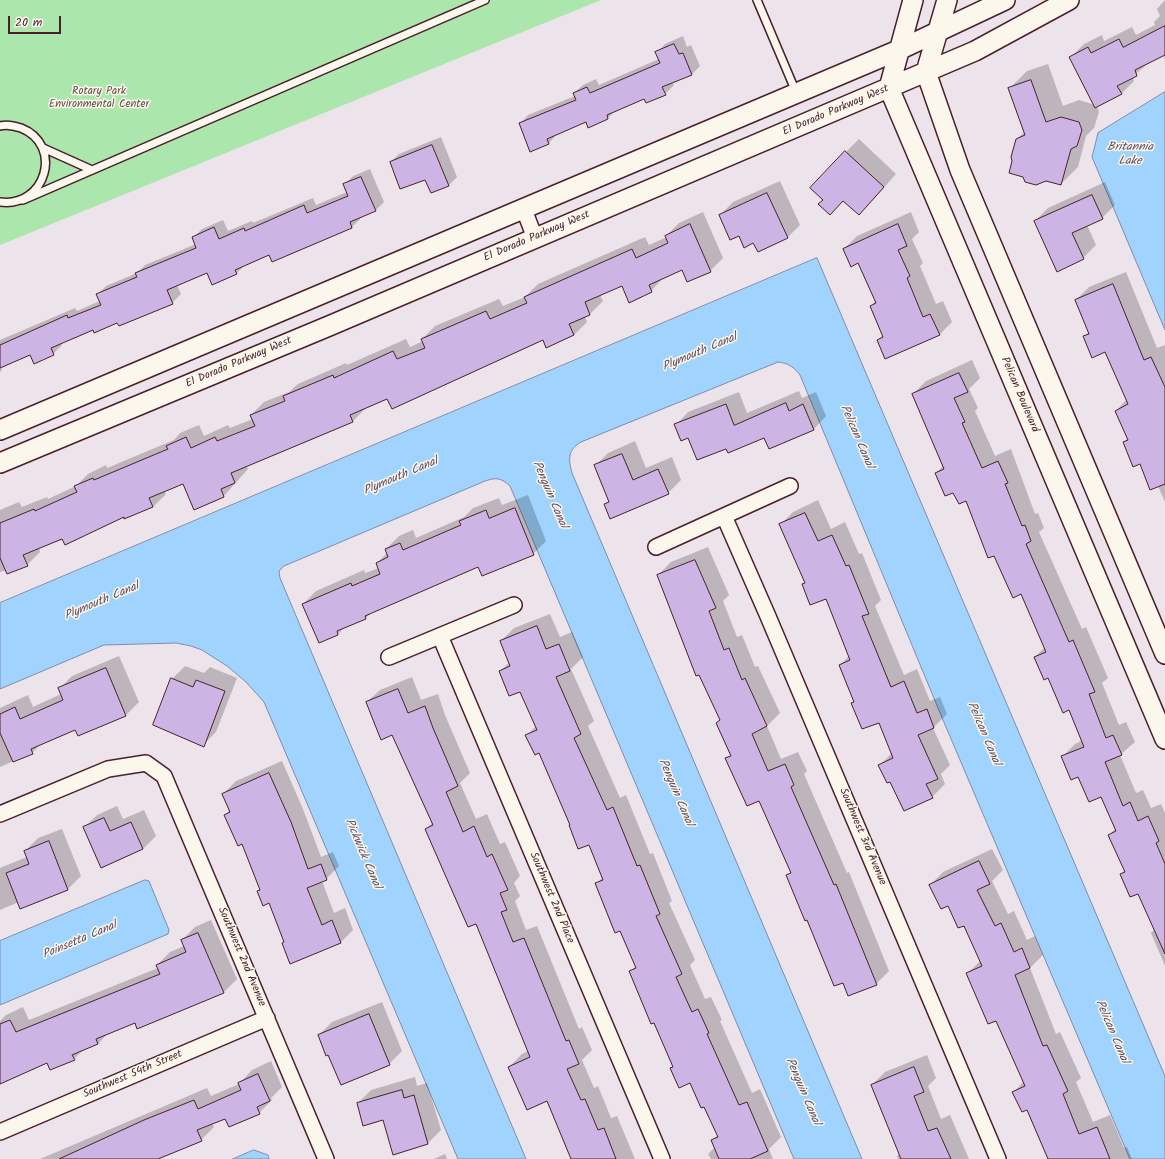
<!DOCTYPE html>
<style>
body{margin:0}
#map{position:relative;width:1165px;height:1159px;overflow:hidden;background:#ede3ea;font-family:Kalam,sans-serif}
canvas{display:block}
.scale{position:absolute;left:8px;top:16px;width:53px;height:18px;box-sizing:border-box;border:2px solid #4a1f2b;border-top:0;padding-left:5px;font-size:12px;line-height:14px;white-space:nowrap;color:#4a1f2b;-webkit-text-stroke:3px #fbf7ec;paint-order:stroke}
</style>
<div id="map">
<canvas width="1165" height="1159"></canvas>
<div class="scale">20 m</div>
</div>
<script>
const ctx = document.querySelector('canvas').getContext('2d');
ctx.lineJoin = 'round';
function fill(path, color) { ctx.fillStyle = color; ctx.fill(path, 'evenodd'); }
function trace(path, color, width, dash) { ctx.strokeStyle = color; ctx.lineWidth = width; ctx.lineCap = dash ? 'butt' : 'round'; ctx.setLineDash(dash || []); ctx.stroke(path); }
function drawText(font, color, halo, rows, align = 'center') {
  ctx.font = font + ' Kalam,sans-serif'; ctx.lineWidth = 3; ctx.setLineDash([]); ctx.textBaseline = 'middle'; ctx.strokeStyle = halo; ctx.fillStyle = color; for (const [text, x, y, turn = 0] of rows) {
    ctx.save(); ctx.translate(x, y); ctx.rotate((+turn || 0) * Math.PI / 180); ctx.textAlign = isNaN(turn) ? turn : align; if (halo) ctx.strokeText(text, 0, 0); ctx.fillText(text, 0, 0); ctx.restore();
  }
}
const green = new Path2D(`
 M0,0H601L0,245Z`);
const water = new Path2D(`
 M1165,92V330L1092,157L1098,133Z
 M817,258L1165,1076V1159H1130L943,720L800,375C794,367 788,363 778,362L581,442C568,450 568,458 572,473L862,1159H794L510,486C501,478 497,477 485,481L284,566L279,571L280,578L526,1159H458L264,702L246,682L227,666L202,650L191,646L176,643L104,645L0,689V603Z
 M145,880L149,881L169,930L168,934L0,1005V941Z
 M254,1150L268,1155L269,1159H233Z`);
const shadow = new Path2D(`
 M1165,0V59L1163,55L1150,62L1132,77L1134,81L1121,94L1097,106L1099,112L1094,128L1086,136L1078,167L1061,184L1017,139L1025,131L1009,89L1027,71L1048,64L1063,106L1079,100L1095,105L1071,57L1084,44L1102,35L1104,41L1132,27L1136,35L1155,25L1154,22L1160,16L1157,9Z
 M683,36L687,47L691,45L700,66L692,74L672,82L674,85L665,94L645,98L616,110L608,118L586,121L557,134L549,143L530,150L520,124L528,115L575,96L574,93L583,85L596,79L599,85L659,59L657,53L665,44Z
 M441,137L457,177L449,185L426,179L391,162L399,154Z
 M859,139L896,174L872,201L824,199L846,152Z
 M370,169L384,202L375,211L360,217V219L352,227L272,261L269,254L245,265L237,273L213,284L208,272L177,285L181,294L172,303L93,329L61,343L62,345L53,354H30L1,367L2,370L0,372V340L75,308L77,311L100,301L97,295L106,286L137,273L145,265L196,244L193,238L202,229L223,220L228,231L252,221L253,223L313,198L316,205L347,192L344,185L353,176Z
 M780,181L800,225L787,238L754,242L739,235L720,215L733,202Z
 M1105,182L1115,205L1102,218L1087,225L1096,245L1083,258L1035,221L1048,208Z
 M703,212L723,258L710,271L682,269L664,277L651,291L622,285L600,295L603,301L590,314L585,317L587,322L574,335L547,346L544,339L388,397L366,408L353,421L246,465L248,469L224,496L195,508L183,482L164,490L166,494L153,507L39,548L40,552L27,565L0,572V510L19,502L22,507L47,497L48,499L76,486L88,474L106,465L107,468L174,440L180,433L199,425L204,436L228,425L230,428L253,419L251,415L264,402L289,392L298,384L346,363L347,365L406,339L410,347L423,341L422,339L435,326L499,299L503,306L525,297L538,284L645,237L649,245L667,237L666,236L679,223Z
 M911,212L919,232L912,239L923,263L920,266L936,304L943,301L952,322L939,335L878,340L883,335L871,306L876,300L859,262L844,249L857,236Z
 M1126,272L1157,348L1165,345V502L1158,486L1124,442L1128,438L1116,411L1127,399L1105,351L1084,337L1089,332L1076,300L1089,287Z
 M972,360L980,378L969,389L978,408L975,411L995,456L1011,449L1035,514L1038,513L1044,528L1039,532L1082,629L1086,627L1108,678L1102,683L1119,725L1126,722L1135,742L1120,755L1136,793L1143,790L1151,808L1161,804L1165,813V966L1151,933L1155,929L1139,892L1121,874L1125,870L1109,835L1116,828L1101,796L1079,776L1062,757L1075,744L1083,740L1070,709L1035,657L1045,647L1022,593L994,555L966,500L954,491L936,473L943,466L913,394L926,381Z
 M799,391L802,398L816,392L826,416L814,429L769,448L765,437L726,447L676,425L688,412L739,392L747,413Z
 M635,441L646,468L672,457L681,480L668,493L605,505L609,501L595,466L608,453Z
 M528,495L546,541L533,554L479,565L372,612L366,618L345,627L338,634L320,642L303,604L316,591L364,570L365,573L379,568L377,563L387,553L386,549L399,536L413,530L416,538L464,517L473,508L499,498L502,505Z
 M818,500L831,529L845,522L859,554L862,553L881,600L875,606L904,675L917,669L930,701L940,697L947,714L933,728L950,765L941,774L945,784L932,797L890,780L880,765L892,753L879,721L853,703L854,701L840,665L849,656L827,598L803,584L805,582L780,525L793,512Z
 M708,547L729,595L723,601L737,637L742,635L755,667L758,666L780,713L767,726L781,759L798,752L807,771L804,774L847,873L849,872L889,971L876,984L843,981L807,919L787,876L791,872L759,800L727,759L731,754L717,723L721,719L658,575L671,562Z
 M550,614L560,637L572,632L583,657L571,669L594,721L588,726L620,798L626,795L650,854L653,853L672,901L669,903L695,960L690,965L705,999L711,997L722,1020L720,1021L752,1093L760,1089L781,1137L769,1149L773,1159H711L708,1154L715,1147L712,1140L718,1135L705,1105L690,1081L672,1068L674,1066L630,972L636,966L620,930L596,884L603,877L589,844L571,824L539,752L527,735L536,726L520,691L500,671L510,662L501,641L514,628Z
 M119,656L139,702L126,715L76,728L42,743L32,753L0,767V708L28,695L33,707L61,694L59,689L72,676Z
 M185,666L204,673L210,667L237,678L216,732L203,745L172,679Z
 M412,677L421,700L438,694L445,715L470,773L460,783L476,819L487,814L500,844L505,842L520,876L514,883L520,896L515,901L526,930L537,926L579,1029L582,1027L592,1050L582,1060L594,1088L598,1086L611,1118L617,1116L635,1159H583L548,1100L509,1067L522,1054L528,1051L476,922L426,829L432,823L393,734L367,702L380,690Z
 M282,761L303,809L321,857L333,852L339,866L326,879L322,881L334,913L345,908L353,930L341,942L285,941L269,902L258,891L261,889L243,843L225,815L230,810L223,794L236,781Z
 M117,806L123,819L144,810L156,836L143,849L84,828L97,815Z
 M62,829L81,876L68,889L21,908L19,902L0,910V868L27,857L25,851L38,838Z
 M992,849L1003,870L992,881L1008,914L1014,911L1027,940L1035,936L1043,955L1030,968L1056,1034L1060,1032L1081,1078L1076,1082L1093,1122L1110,1115L1124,1148L1127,1147L1132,1159H1049L1028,1108L1014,1092L1024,1081L997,1020L968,973L980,961L964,924L930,885L943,872Z
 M211,920L237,979L224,992L138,1028L135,1022L108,1033L98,1044L84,1049L74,1059L48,1062L0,1083V1021L6,1015L23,1007L29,1020L158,968L157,965L170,952L184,946L182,940L195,927Z
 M382,1002L402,1051L389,1064L329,1053L319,1035L332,1022Z
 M927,1055L936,1078L928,1086L941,1119L950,1115L969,1159H898L897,1156L900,1153L872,1085L885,1072Z
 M271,1061L282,1087L271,1098L272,1100L259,1113L226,1118L212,1123L214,1127L201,1140L156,1159H40L207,1088L211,1096L239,1084L252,1070Z
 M415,1077L417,1086L427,1083L441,1130L428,1143L358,1103L371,1090Z
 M445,1154L447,1159H434Z`);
const building = new Path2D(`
 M1165,26V55L1135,70L1137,76L1117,86L1122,94L1095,108L1069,57L1088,47L1091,53L1119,39L1123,47Z
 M674,44L679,54L683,53L692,75L662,87L666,95L646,103L644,99L607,115L608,119L588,128L586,122L547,139L549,144L530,152L519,123L576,100L573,93L587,87L590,93L660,63L655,52Z
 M1031,80L1046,122L1061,117L1079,122L1082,130L1077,146L1071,149L1061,185L1046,181L1036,185L1025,182L1023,177L1009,173L1012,161L1011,157L1016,139L1025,135L1008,88Z
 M432,145L449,186L431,193L425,180L400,189L390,162Z
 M845,151L884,187L859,215L843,201L830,215L818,204L823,200L810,188Z
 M361,177L376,211L350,222L352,228L272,262L269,255L235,270L237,274L212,285L207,273L167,290L173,304L119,326L117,323L94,333L93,330L51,348L54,355L34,364L30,355L0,368V345L67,315L68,318L101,305L96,294L137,277L135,273L196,248L192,237L214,227L219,239L244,228L245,231L304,205L307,213L348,196L343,184Z
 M767,193L788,238L758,252L753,243L744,248L739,236L730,240L719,215Z
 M1092,195L1103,219L1072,233L1084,259L1057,272L1034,221Z
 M690,224L711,272L687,282L682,270L649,285L652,292L629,303L622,286L585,302L590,315L569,324L574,335L546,348L543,340L392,409L387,399L350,415L353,422L231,473L235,483L221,489L224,497L194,510L183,484L149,498L153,507L124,519V517L65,545L62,539L23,555L28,566L7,574L0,558V523L34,509L35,511L77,492L74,486L93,478L94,480L168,449L166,446L186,437L191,448L215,437L217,441L255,426L250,415L285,401L283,396L333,375L334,378L393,351L397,359L425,348L421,339L486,311L490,319L527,303L524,297L632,249L636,258L668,243L665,236Z
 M898,224L907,246L898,250L910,276L907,278L923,317L930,314L940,335L885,359L877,340L883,337L870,306L876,303L858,263L851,267L843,249Z
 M1113,284L1144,360L1151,357L1165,387V484L1150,490L1140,464L1133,467L1123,442L1128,440L1115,411L1128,404L1105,352L1092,358L1083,336L1089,334L1075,300Z
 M959,373L968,392L954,398L965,422L962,423L982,468L998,461L1008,483L1005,484L1022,526L1025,525L1031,541L1026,544L1069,642L1073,640L1095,692L1089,694L1106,738L1113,735L1122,755L1105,762L1123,806L1130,802L1138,821L1148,816L1159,841L1156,843L1165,864V954L1138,894L1130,897L1120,874L1125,872L1108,835L1116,831L1101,797L1089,802L1078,777L1071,780L1061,756L1084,747L1069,710L1063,713L1048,678L1044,680L1034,657L1046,652L1021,594L1013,598L994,556L988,558L966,501L959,504L953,493L945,496L935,473L944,469L912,394Z
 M786,403L789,411L803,404L814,430L769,449L764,438L728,453L726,449L697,460L688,438L681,441L674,424L726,404L734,425Z
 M622,454L633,480L658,469L669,494L610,519L604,504L609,502L594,465Z
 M515,508L534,555L482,576L478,567L365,616L366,619L337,631L338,635L319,643L302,604L351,583L352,586L380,574L376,563L388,557L385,549L400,543L403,550L461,525L459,521L486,510L489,518Z
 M805,513L818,541L832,535L846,566L849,565L869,614L862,616L891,687L904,681L917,713L927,709L934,728L918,735L938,779L926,784L933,798L904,811L890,782L887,783L878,765L893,758L879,723L862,729L851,703L854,702L839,665L850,660L826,599L810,605L802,584L805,583L779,524Z
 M695,560L716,608L709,611L724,650L729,648L742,680L745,678L767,726L752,734L768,771L785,764L794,785L791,787L834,885L836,884L877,985L848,996L843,983L834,986L807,920L805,921L786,875L791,873L759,801L747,806L725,758L731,756L716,723L720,720L699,675L696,676L657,575Z
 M537,626L546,649L559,644L570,671L556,677L581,734L574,738L607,810L613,807L637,866L640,865L660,914L656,916L682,974L676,977L692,1012L698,1009L709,1033L707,1034L739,1105L747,1102L768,1151L750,1159H719L711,1140L718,1137L704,1107L701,1108L690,1083L679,1088L670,1068L673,1067L654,1023L651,1024L629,971L636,968L620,931L615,933L595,883L603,880L589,845L578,849L569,825H570L539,753L535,755L525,735L537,730L520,692L509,696L499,671L510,666L500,641Z
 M106,668L126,716L78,736L75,730L31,749L33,754L13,762L0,733V714L15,707L20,719L63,700L58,688Z
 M171,678L193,687L196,680L225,691L204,747L153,725Z
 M398,689L408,713L425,706L433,728L458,786L446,792L463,832L474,826L487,857L492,854L508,890L500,893L507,910L501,912L513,942L524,938L566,1041L569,1040L579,1064L567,1069L581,1100L585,1099L598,1130L604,1128L616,1159H571L547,1101L527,1110L508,1067L530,1057L476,924L468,927L425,829L433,825L392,735L381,740L366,702Z
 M269,773L291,822L308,869L321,864L327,880L307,888L322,925L332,920L341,943L290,964L282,943L284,942L269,903L263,906L257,891L260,890L242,844L238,846L224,815L230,812L222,794Z
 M104,818L110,831L131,822L143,849L101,868L83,827Z
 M49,841L68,890L20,909L6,873L29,864L24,851Z
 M979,861L990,884L977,890L995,926L1001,923L1014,952L1022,948L1030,968L1015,975L1043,1046L1047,1045L1068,1091L1063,1094L1079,1134L1097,1127L1110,1159H1048L1027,1110L1022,1112L1012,1092L1025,1086L996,1021L988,1024L966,973L982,966L964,926L958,928L948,906L941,909L929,885Z
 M198,933L224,993L137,1029L135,1023L96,1039L98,1044L72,1055L75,1060L50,1070L47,1063L0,1084V1024L10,1020L16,1032L160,974L156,965L186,952L181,940Z
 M369,1014L390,1065L341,1085L328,1055L326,1056L318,1035Z
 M914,1067L924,1092L914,1096L928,1131L937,1128L951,1159H901L871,1085Z
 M258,1074L270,1101L257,1107L260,1114L229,1127L225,1119L197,1130L202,1141L158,1159H59L144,1120L194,1100L198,1109L241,1090L238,1083Z
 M402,1090L404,1098L414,1095L428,1144L393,1155L383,1120L363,1126L357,1103Z`);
const service = new Path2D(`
 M757,0L796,92
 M0,126C7,124 15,126 21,128C64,145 46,208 0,202
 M43,148L92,170
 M23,200L485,0`);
const minor = new Path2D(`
 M523,207L535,238
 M724,516L767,614L998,1159
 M656,547L790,486
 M440,636L662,1159
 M389,657L514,605
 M0,814L108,769L146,763L164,776L326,1159
 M0,1132L267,1018`);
const tertiary = new Path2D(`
 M913,0L889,88L1165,739
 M947,0L926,72L960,170L1165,654
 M0,430L901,49L1005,0
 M0,463L329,326L975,51L1069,0`);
const parkNames = [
 ["Rotary Park",99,92],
 ["Environmental Center",99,105]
];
const streetNames = [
 ["El Dorado Parkway West",836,111,-23],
 ["El Dorado Parkway West",537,237,-23],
 ["El Dorado Parkway West",239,363,-23],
 ["Pelican Boulevard",1019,395,67],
 ["Southwest 3rd Avenue",862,837,67],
 ["Southwest 2nd Place",551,898,67],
 ["Southwest 2nd Avenue",241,957,67],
 ["Southwest 54th Street",133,1075,-23]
];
const waterNames = [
 ["Britannia",1130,148],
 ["Lake",1130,162],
 ["Plymouth Canal",700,353,-23],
 ["Pelican Canal",856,437,67],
 ["Plymouth Canal",401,477,-23],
 ["Penguin Canal",549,495,67],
 ["Plymouth Canal",102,602,-23],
 ["Pelican Canal",983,734,67],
 ["Penguin Canal",675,793,67],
 ["Pickwick Canal",362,854,67],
 ["Poinsetta Canal",80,941,-23],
 ["Pelican Canal",1111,1032,67],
 ["Penguin Canal",802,1092,67]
];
fill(green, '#abe6ac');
fill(water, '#a0d4fe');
trace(water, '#7e8caa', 1);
fill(shadow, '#0003');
fill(building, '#ccb5e4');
trace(building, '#4a1f2b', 1);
trace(service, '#4a1f2b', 10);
trace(minor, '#4a1f2b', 18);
trace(tertiary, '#4a1f2b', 22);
trace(service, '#fbf7ec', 7);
trace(minor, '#fbf7ec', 15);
trace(tertiary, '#fbf7ec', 19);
drawText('11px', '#62514b', '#fbf7ec', parkNames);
drawText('11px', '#4a1f2b', '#fbf7ec', streetNames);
drawText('italic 12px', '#604c60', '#fbf7ec', waterNames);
</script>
